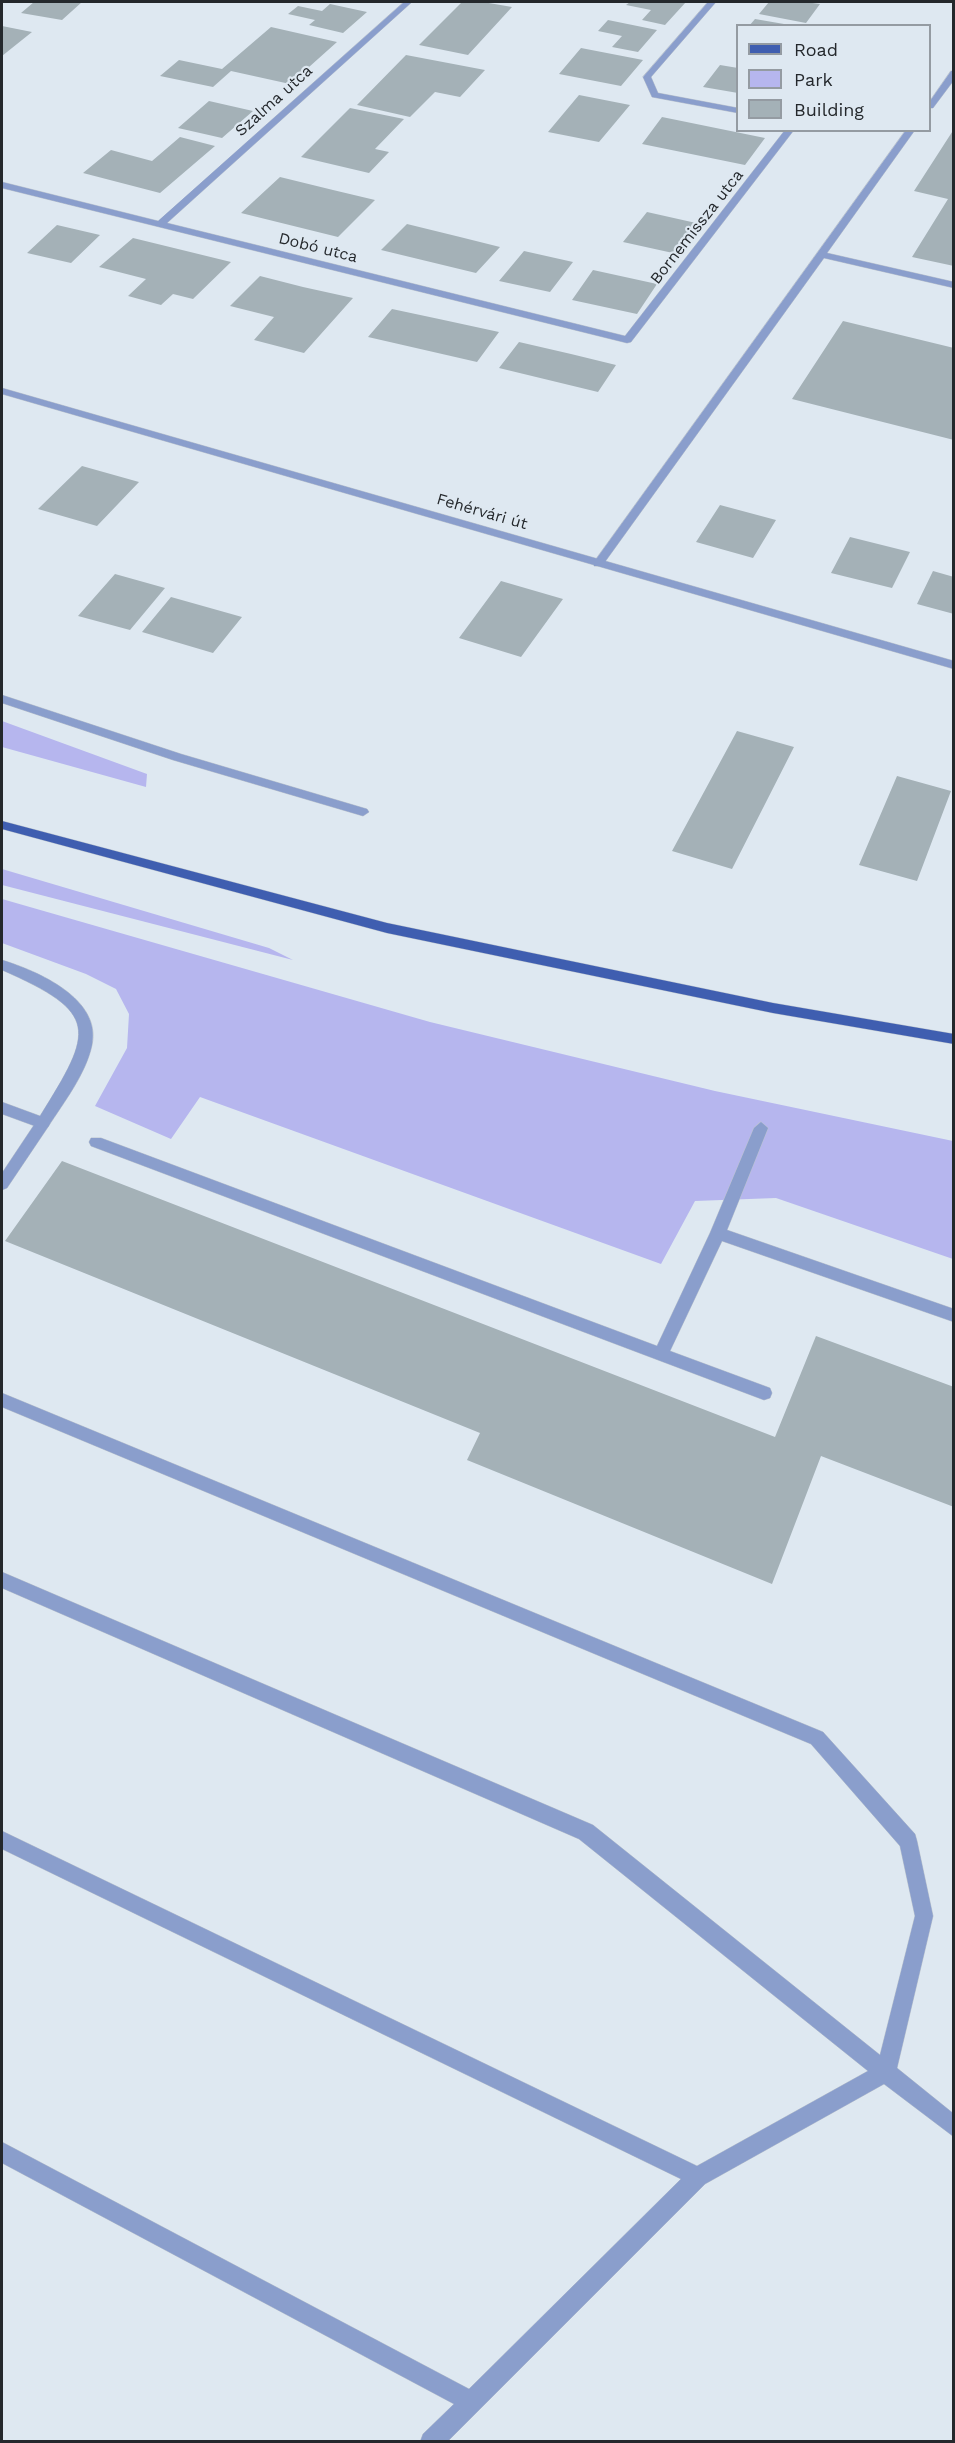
<!DOCTYPE html>
<meta charset="utf-8">
<style>
body{margin:0}
#map{position:relative;width:955px;height:2443px;overflow:hidden;background:#dee8f1;font-family:"Work Sans",sans-serif}
canvas{display:block}
.frame{position:absolute;inset:0;border:3px solid #24282c;pointer-events:none}
.legend{position:absolute;left:736px;top:24px;width:195px;height:108px;box-sizing:border-box;background:#dee8f1;border:2px solid #949ba2;margin:0;padding:8px 10px;list-style:none;font-size:18px;color:#24282c}
.legend li{display:flex;align-items:center;gap:12px;height:30px}
.legend b{width:30px;border:2px solid #949ba2}
</style>
<div id="map">
<canvas width="955" height="2443"></canvas>
<div class="frame"></div>
<ul class="legend">
<li><b style="height:8px;background:#3f5eb0"></b>Road</li>
<li><b style="height:16px;background:#b6b6ee"></b>Park</li>
<li><b style="height:16px;background:#a4b1b7"></b>Building</li>
</ul>
</div>
<script>
const ctx = document.querySelector('canvas').getContext('2d');
ctx.lineJoin = 'round';
function fill(path, color) { ctx.fillStyle = color; ctx.fill(path, 'evenodd'); }
function trace(path, color, width, dash) { ctx.strokeStyle = color; ctx.lineWidth = width; ctx.lineCap = dash ? 'butt' : 'round'; ctx.setLineDash(dash || []); ctx.stroke(path); }
function drawText(font, color, halo, rows, align = 'center') {
  ctx.font = font + ' "Work Sans",sans-serif'; ctx.lineWidth = 4.5; ctx.setLineDash([]); ctx.textBaseline = 'middle'; ctx.strokeStyle = halo; ctx.fillStyle = color; for (const [text, x, y, turn = 0] of rows) {
    ctx.save(); ctx.translate(x, y); ctx.rotate((+turn || 0) * Math.PI / 180); ctx.textAlign = isNaN(turn) ? turn : align; if (halo) ctx.strokeText(text, 0, 0); ctx.fillText(text, 0, 0); ctx.restore();
  }
}
const green = new Path2D(`
 M2,721L147,774L146,787L2,747Z
 M2,869L269,948L293,960L2,885Z
 M2,899L430,1022L715,1091L953,1141V1259L776,1198L695,1201L661,1264L200,1097L171,1139L95,1106L127,1048L129,1014L116,989L86,974L2,943Z`);
const building = new Path2D(`
 M34,2H82L62,20L21,13Z
 M462,2H483L512,7L468,55L419,45Z
 M630,2H686L665,25L642,20L651,10L626,5Z
 M769,2H805L820,4L806,23L759,14Z
 M330,4L367,12L343,33L309,25L315,20L288,14L298,6L322,11Z
 M755,19L784,24L783,26H749Z
 M608,20L657,30L638,52L612,47L622,36L598,31Z
 M2,26L32,32L2,56Z
 M271,27L337,42L290,84L231,71L213,87L160,76L179,60L222,69Z
 M581,48L643,60L621,86L559,74Z
 M406,55L485,70L460,97L435,92L410,117L357,105Z
 M720,65L738,68V93L703,87Z
 M579,95L630,105L599,142L548,132Z
 M209,101L253,111L222,138L178,128Z
 M350,108L404,119L375,149L389,152L369,173L301,157Z
 M662,117L711,127L765,138L745,165L642,144Z
 M954,129V266L912,257L948,199L914,191Z
 M180,137L215,146L160,193L83,173L111,150L152,161Z
 M280,177L333,190L375,200L338,237L241,213Z
 M647,212L705,225L682,255L623,242Z
 M407,224L460,237L500,247L476,273L381,250Z
 M57,225L100,235L71,263L27,253Z
 M133,238L178,249L231,262L193,299L173,294L161,305L128,296L146,279L99,267Z
 M524,251L573,262L550,292L499,281Z
 M593,270L657,284L637,314L572,300Z
 M260,276L303,287L353,298L304,353L254,340L274,317L230,306Z
 M392,309L439,319L499,332L477,362L368,337Z
 M843,321L954,348V440L792,399Z
 M519,342L571,354L616,365L598,392L499,368Z
 M82,466L139,482L97,526L38,509Z
 M720,505L776,520L753,558L696,542Z
 M850,537L910,552L892,588L831,573Z
 M933,571L954,577V614L917,604Z
 M115,574L165,588L130,630L78,616Z
 M501,581L563,599L521,657L459,638Z
 M171,597L242,617L213,653L142,632Z
 M737,731L794,747L732,869L672,851Z
 M897,776L951,791L917,881L859,865Z
 M62,1161L775,1437L816,1336L954,1387V1507L821,1456L772,1584L467,1460L480,1433L5,1241Z`);
const service = new Path2D(`
 M951,71H954V80L933,108H930V101Z
 M906,130H915L827,253L954,282V288L824,258L602,566H594V562Z
 M43,1117L50,1123L48,1127L7,1188L2,1190V1173L38,1119Z
 M761,1122L768,1128L727,1230L954,1309V1322L722,1241L670,1351L770,1388L772,1393L770,1398L764,1400L91,1146L89,1142L91,1138H101L657,1346L710,1233L754,1128Z
 M2,1393L823,1732L915,1834L917,1841L933,1916L897,2068L954,2114V2137L884,2084L705,2184L447,2442H420L423,2434L454,2404L2,2163V2142L469,2389L681,2179L2,1849V1831L697,2166L868,2071L579,1839L2,1588V1572L593,1825L880,2055L915,1916L900,1846L811,1744L2,1407Z`);
const minor = new Path2D(`
 M404,2H412L167,223L625,336L785,130H794L631,342L627,343L2,188V182L158,221Z
 M708,2H716L651,77L658,93L738,108V113L652,97L643,77Z
 M2,388L954,661V669L2,394Z
 M2,695L181,754L367,809L369,812L363,816L173,760L2,703Z
 M2,960C38,971 102,999 92,1045C86,1074 64,1102 48,1127L43,1129L2,1114V1102L40,1116C94,1030 100,1013 2,970Z`);
const primary = new Path2D(`
 M2,821L387,923L773,1003L954,1034V1044L773,1013L387,933L2,829Z`);
const farStreetnames = [
 ["Szalma utca",274,101,-42],
 ["Bornemissza utca",697,227,-52],
 ["Dobó utca",318,248,14],
 ["Fehérvári út",482,512,16]
];
fill(green, '#b6b6ee');
fill(building, '#a4b1b7');
trace(service, '#bdc5ce', 1);
trace(minor, '#bdc5ce', 1);
trace(primary, '#bdc5ce', 1);
fill(service, '#8a9ecc');
fill(minor, '#8a9ecc');
fill(primary, '#3f5eb0');
drawText('16px', '#24282c', '#dee8f1', farStreetnames);
</script>
